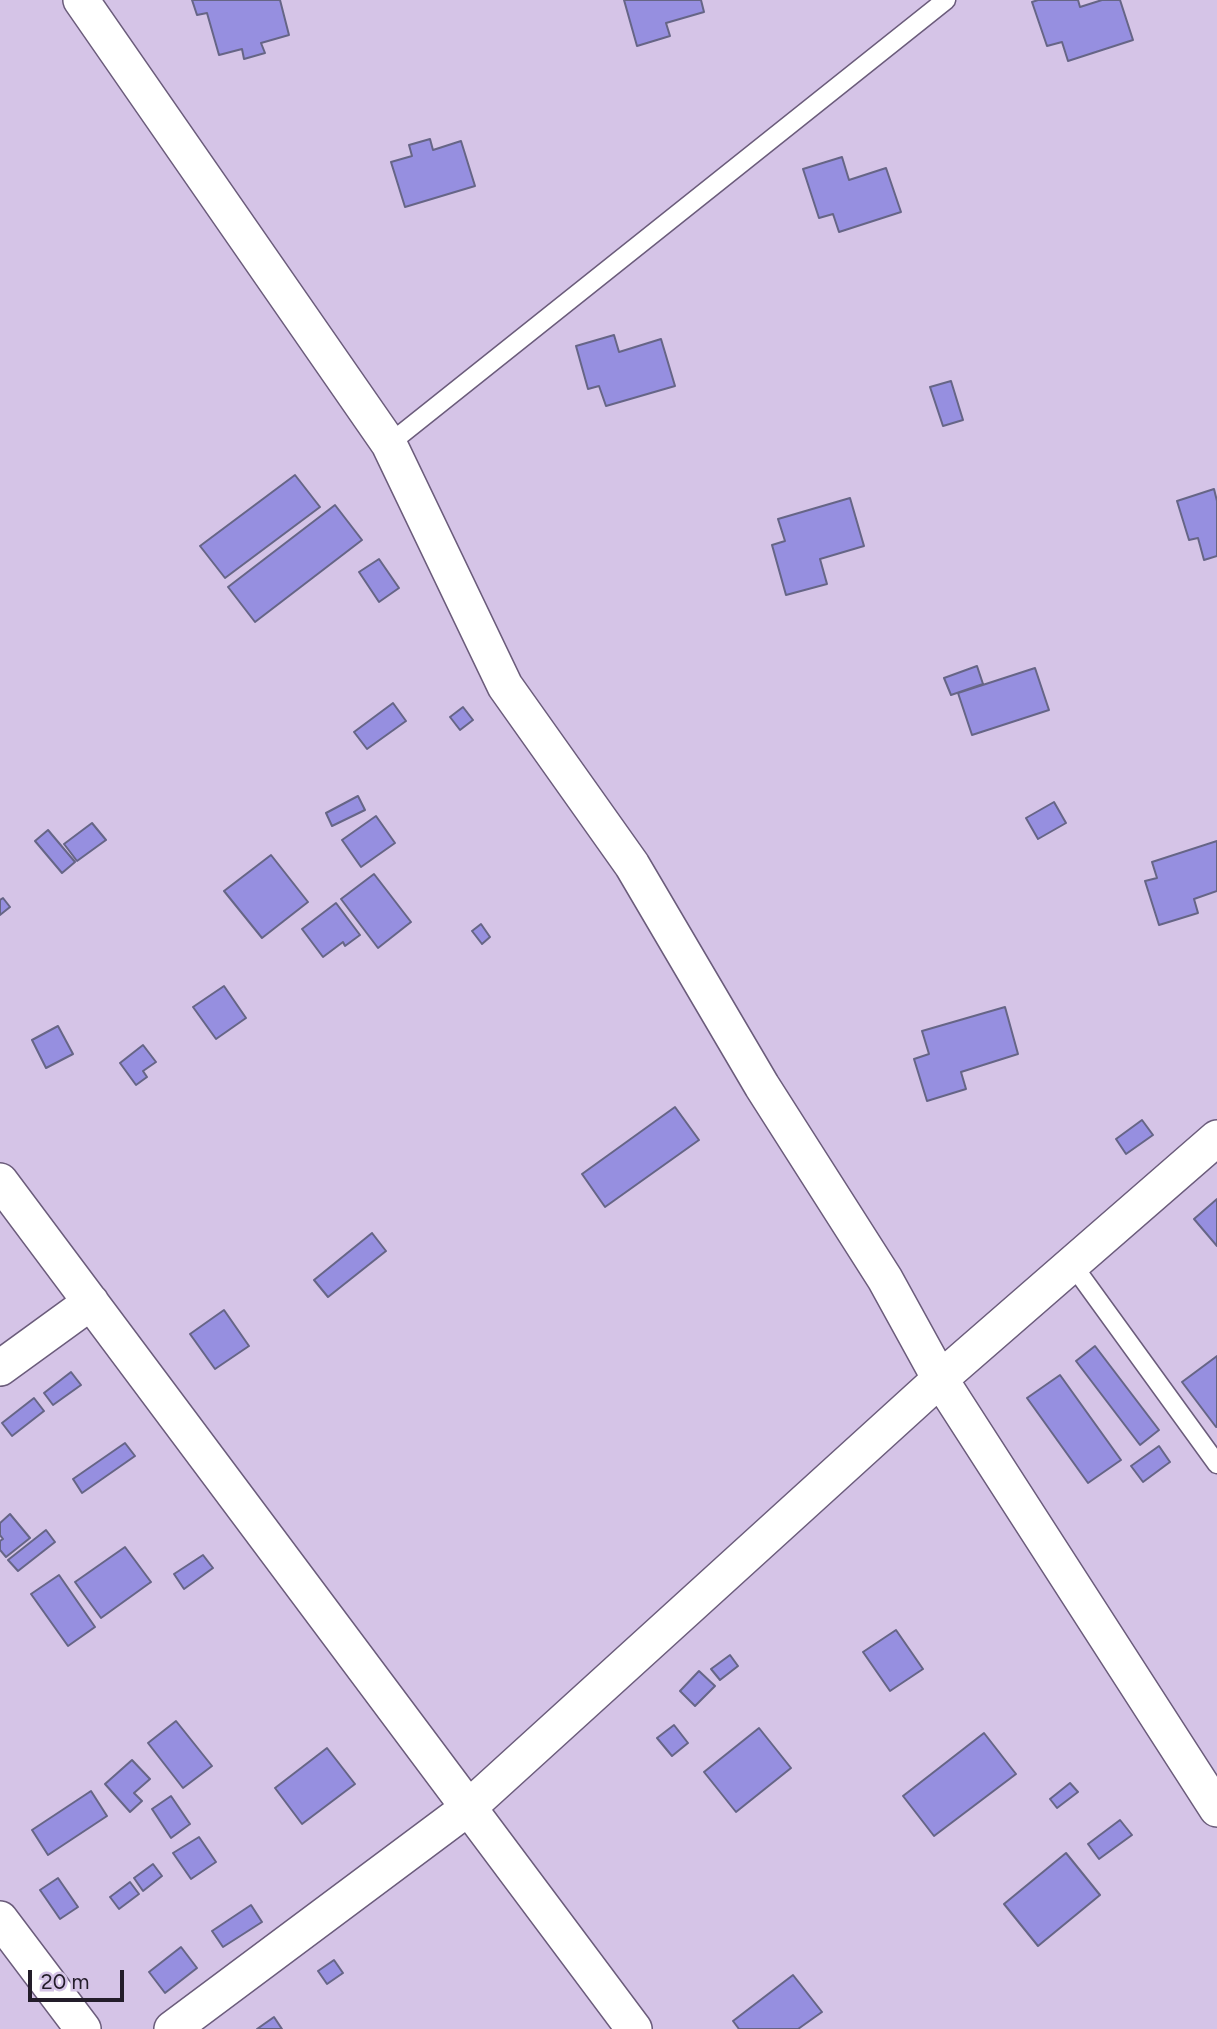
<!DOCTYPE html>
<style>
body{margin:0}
#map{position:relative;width:1217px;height:2029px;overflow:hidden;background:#d5c4e7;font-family:Figtree,sans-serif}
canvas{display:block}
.scale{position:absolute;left:28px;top:1970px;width:96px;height:32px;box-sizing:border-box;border:4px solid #231d2a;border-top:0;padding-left:9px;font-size:21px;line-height:24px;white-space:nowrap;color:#231d2a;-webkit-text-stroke:5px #d5c4e7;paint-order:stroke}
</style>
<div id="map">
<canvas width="1217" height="2029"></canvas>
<div class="scale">20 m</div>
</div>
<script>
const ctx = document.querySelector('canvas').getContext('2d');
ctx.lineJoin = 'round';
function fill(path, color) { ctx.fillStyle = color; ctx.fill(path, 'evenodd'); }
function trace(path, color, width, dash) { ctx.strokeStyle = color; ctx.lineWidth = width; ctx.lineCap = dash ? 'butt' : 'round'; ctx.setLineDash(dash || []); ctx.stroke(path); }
const building = new Path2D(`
 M192,0H280L289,35L261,43L265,53L244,59L242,49L219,55L207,13L197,15Z
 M624,0H701L704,12L666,23L670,36L637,46Z
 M1038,0H1078L1080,7L1102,0H1120L1133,40L1068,61L1062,42L1047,46L1032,2Z
 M430,139L433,150L461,141L475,186L405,207L391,162L412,156L409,145Z
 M842,157L849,180L886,168L901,212L839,232L833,214L819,218L803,169Z
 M614,335L619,352L661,339L675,386L606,406L599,386L588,389L576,346Z
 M951,381L963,420L943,426L930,387Z
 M295,475L320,507L225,578L200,546Z
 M1214,489L1217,501V556L1204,560L1198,538L1189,540L1177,501Z
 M850,498L864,546L820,559L827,584L786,595L772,545L785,541L778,519Z
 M335,505L362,540L255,622L228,587Z
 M379,559L399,588L379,602L359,572Z
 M977,666L983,684L951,695L944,678Z
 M1035,668L1049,710L972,735L958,693Z
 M393,703L406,721L367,749L354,732Z
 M463,707L473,720L460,730L450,717Z
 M358,796L365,810L332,826L326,813Z
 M1054,802L1066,823L1038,839L1026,818Z
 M376,816L395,843L361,867L342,840Z
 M92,823L106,840L77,861L64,844Z
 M48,830L75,862L62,873L35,841Z
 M1217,841V891L1194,899L1198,913L1159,925L1145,881L1157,878L1152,862Z
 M271,855L308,902L262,938L224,891Z
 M374,874L411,922L378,948L341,899Z
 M3,898L10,907L0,915V900Z
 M336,903L360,935L345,946L343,942L323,957L302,929Z
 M481,924L490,937L482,944L472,931Z
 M224,986L246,1018L216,1039L193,1007Z
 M1005,1007L1018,1054L961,1072L966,1089L927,1101L914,1059L929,1054L922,1031Z
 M58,1026L73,1054L46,1068L32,1040Z
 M143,1045L156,1062L143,1071L147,1077L136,1085L120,1063Z
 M675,1107L699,1140L605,1207L582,1174Z
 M1142,1120L1153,1135L1126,1154L1116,1139Z
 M1217,1199V1246L1194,1219Z
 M372,1233L386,1251L328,1297L314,1280Z
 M224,1310L249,1346L215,1369L190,1334Z
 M1095,1346L1159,1430L1140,1445L1076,1361Z
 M1217,1356V1427H1216L1182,1382Z
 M71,1372L81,1385L53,1405L44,1393Z
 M1060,1375L1121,1460L1088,1483L1027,1398Z
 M34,1398L44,1411L12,1436L2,1423Z
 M125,1443L135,1456L82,1493L73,1479Z
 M1159,1446L1170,1462L1143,1482L1131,1466Z
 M10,1514L30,1538L6,1557L0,1550V1541L3,1539L0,1535V1523Z
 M46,1530L55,1542L18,1571L8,1560Z
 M125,1547L151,1582L101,1618L75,1582Z
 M203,1555L213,1568L184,1589L174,1574Z
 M59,1575L95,1627L68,1646L31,1594Z
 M896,1630L923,1669L890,1691L863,1652Z
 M730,1655L738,1666L720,1680L711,1669Z
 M699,1671L715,1686L695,1706L680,1691Z
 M176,1721L212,1766L183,1788L148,1743Z
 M674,1725L688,1743L672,1756L657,1738Z
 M759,1728L791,1768L736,1812L704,1772Z
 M984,1733L1016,1774L934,1836L903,1796Z
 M327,1748L355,1784L302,1824L275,1788Z
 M132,1760L150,1779L134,1793L142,1801L130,1812L105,1784Z
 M1070,1783L1078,1792L1057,1808L1050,1799Z
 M91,1791L107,1816L48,1855L32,1830Z
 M171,1796L190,1824L171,1838L152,1809Z
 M1120,1820L1132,1835L1099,1859L1088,1844Z
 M199,1837L216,1862L191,1879L173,1853Z
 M1066,1853L1100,1895L1038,1946L1004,1904Z
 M153,1864L162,1876L143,1891L134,1878Z
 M58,1878L78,1907L60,1919L40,1890Z
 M130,1882L139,1894L119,1909L110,1897Z
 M251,1905L262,1922L223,1947L212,1931Z
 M181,1947L197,1968L165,1993L149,1972Z
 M334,1960L343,1973L327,1984L318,1971Z
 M793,1975L822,2012L798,2029H739L733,2021Z
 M274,2017L282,2029H257Z`);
const lane = new Path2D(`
 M389,444L946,0
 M1072,1264L1217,1464`);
const street = new Path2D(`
 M81,0L389,444L505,686L632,865L762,1086L885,1279L940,1379L1217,1809
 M0,1181L634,2029
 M0,1368L91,1302
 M0,1919L83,2029
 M172,2029L468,1808L940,1379L1217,1138`);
fill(building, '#968fe0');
trace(building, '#666586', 2);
trace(lane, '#6b5c7b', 21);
trace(street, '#6b5c7b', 38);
trace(lane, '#fff', 18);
trace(street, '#fff', 35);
</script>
